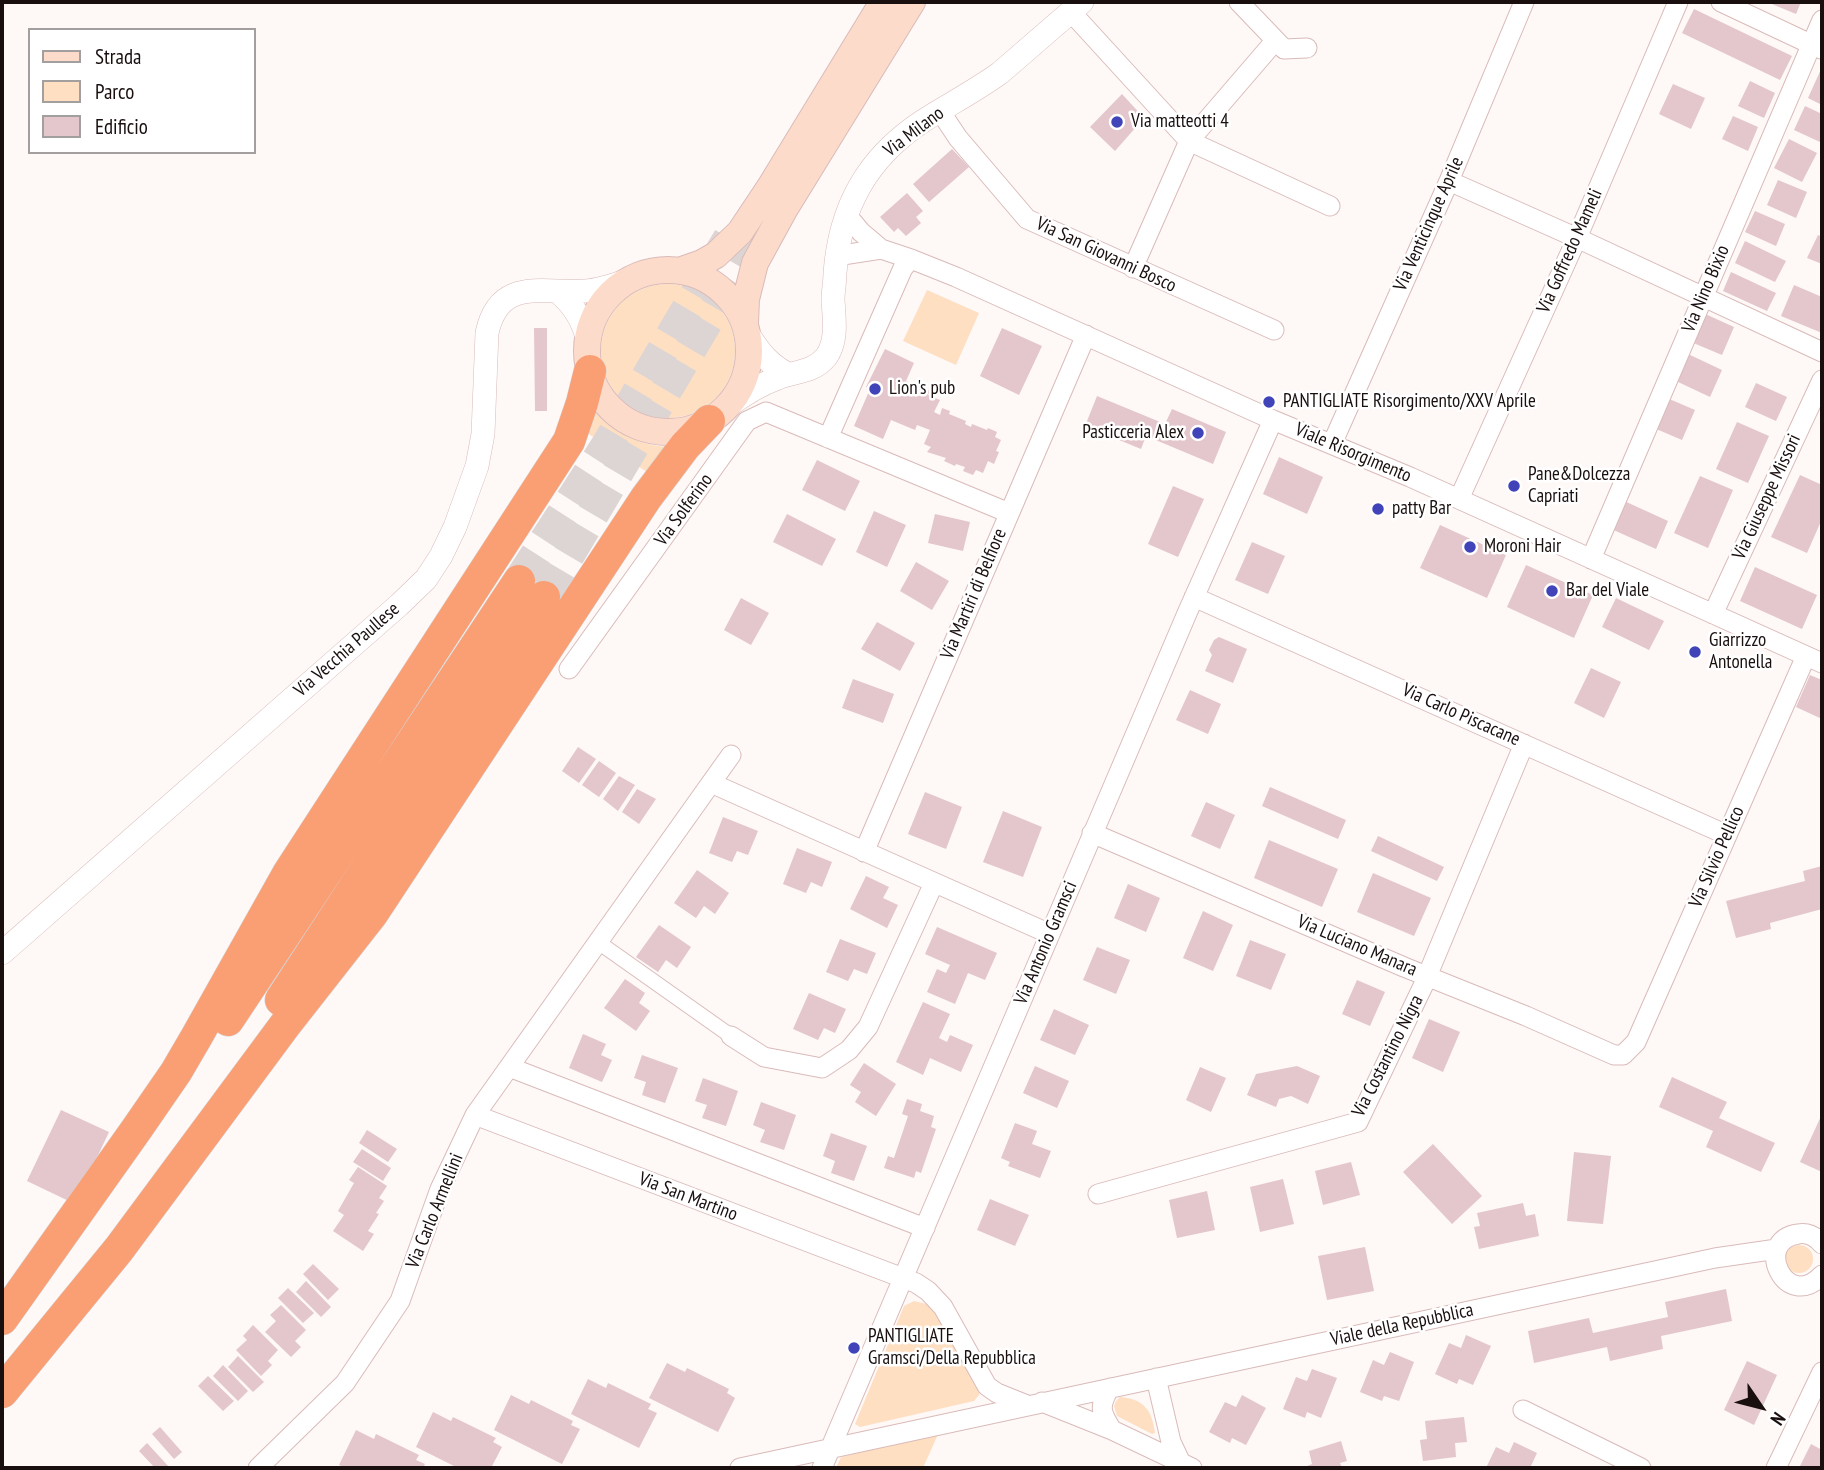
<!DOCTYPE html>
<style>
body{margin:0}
#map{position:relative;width:1824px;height:1470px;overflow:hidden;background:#fef8f7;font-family:"PT Sans Narrow",sans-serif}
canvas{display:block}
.frame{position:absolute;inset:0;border:4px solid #190f0f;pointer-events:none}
.legend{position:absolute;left:28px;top:28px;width:228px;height:126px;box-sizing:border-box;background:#fff;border:2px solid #a39f9f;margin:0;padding:9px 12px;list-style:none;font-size:21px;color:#190f0f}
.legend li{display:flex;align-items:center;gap:14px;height:35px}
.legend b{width:35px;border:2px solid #a39f9f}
.north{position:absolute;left:1726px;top:1372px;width:70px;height:70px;-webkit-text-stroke:5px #fff;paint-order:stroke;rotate:125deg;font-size:19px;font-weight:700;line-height:28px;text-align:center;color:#190f0f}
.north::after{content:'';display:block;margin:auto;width:24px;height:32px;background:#190f0f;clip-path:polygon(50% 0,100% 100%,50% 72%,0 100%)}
</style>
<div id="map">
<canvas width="1824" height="1470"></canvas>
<div class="frame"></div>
<ul class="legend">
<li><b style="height:9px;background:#fddbcb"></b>Strada</li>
<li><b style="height:19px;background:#fedfc2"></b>Parco</li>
<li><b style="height:19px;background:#e4c6cd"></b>Edificio</li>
</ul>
<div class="north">N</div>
</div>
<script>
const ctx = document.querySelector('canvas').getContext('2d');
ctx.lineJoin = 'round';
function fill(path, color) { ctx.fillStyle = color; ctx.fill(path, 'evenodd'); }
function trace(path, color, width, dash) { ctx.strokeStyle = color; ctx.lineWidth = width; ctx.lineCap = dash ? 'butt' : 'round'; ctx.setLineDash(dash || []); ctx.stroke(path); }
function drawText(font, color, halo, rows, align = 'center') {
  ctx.font = font + ' "PT Sans Narrow",sans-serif'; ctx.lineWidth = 5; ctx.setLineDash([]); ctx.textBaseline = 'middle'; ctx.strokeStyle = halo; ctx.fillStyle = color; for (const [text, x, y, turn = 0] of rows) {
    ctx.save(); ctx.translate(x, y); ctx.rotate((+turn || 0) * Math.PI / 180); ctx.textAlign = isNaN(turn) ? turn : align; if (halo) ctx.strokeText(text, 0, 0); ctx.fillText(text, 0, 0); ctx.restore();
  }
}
const green = new Path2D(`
 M601 351a67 67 0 1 1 134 0a67 67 0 1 1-134 0Z
 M927,290L979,313L956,365L903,341Z
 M593,409C613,431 635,444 666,447L650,474L584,431Z
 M1785 1259a14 14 0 1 1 28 0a14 14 0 1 1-28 0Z
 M914,1301L931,1305L980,1389L979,1395L974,1401L860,1427L855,1424L904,1306Z
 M1120,1397C1144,1399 1152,1410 1155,1433L1152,1434L1117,1416L1114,1406L1116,1401Z
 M939,1432L923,1468H836L841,1457Z`);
const building = new Path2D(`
 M1767,2H1801L1796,14Z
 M1694,9L1792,56L1780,80L1682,33Z
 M1822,67V105L1808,98Z
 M1750,81L1775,93L1764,118L1738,106Z
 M1673,84L1705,98L1691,129L1659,114Z
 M1122,94L1144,118L1115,151L1090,127Z
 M1805,106L1822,114V136L1820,142L1794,130Z
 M1733,116L1758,127L1748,151L1722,139Z
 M1789,139L1817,153L1802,182L1774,168Z
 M952,149L969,167L929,202L913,184Z
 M1778,180L1807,192L1796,218L1767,205Z
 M907,193L923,211L916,217L921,223L906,236L898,228L894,232L880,217Z
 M1755,211L1785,224L1776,246L1745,232Z
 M1818,235L1822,237V264L1807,258Z
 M1745,241L1786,261L1775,282L1735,263Z
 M1731,272L1776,293L1767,311L1723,291Z
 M1794,285L1822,297V333L1781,316Z
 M1703,313L1734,327L1722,355L1691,342Z
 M534,328H547V411H535Z
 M1002,328L1042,346L1019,395L980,376Z
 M885,349L914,363L906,381L930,391L928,395L940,400L934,412L940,415L942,408L950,411L949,414L966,421L965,424L971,427L972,424L987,430L988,428L997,432L995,437L1001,440L996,451L999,452L994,464L988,461L983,473L976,470L973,475L963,471L965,467L956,464L955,466L944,461L946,458L927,452L931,447L924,444L930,430L917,425L915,430L891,420L883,439L854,426L870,389L866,387Z
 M1688,354L1722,370L1710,397L1676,381Z
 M1756,383L1787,397L1776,421L1745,407Z
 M1097,396L1165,424L1172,409L1226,432L1213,464L1146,436L1141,449L1085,426Z
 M1667,398L1695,410L1682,440L1654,428Z
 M1737,422L1769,436L1748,483L1716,469Z
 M1279,457L1323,477L1307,514L1263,494Z
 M817,460L860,481L845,511L802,490Z
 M1800,475L1822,485V519L1807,553L1771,537Z
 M1700,476L1733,490L1708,548L1674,533Z
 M1173,486L1204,499L1178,557L1148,544Z
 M1622,500L1668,521L1656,549L1609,528Z
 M874,511L906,525L887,567L856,552Z
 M787,514L836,539L822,566L773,542Z
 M935,514L970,522L963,551L928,543Z
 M1440,525L1506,555L1487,598L1420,568Z
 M1252,542L1285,556L1268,594L1235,580Z
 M916,562L949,581L932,610L900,591Z
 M1526,565L1593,595L1574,638L1507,607Z
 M1755,567L1817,595L1802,629L1740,601Z
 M741,598L769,613L751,645L724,630Z
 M1616,598L1664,621L1649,650L1602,627Z
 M877,622L915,643L900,671L861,649Z
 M1219,637L1247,649L1233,683L1205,671L1212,655L1209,650L1214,640Z
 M1591,668L1621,682L1604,718L1574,703Z
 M1810,675L1822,680V719L1796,707Z
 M853,679L894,694L883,723L842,708Z
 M1190,690L1221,704L1208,734L1176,720Z
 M578,747L596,759L579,783L562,771Z
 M599,761L616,773L599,797L582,785Z
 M619,776L635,785L618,811L603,799Z
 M1270,787L1346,820L1338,839L1262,806Z
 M637,789L656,799L639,824L622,812Z
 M925,792L962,807L946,849L908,834Z
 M1206,802L1235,815L1220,849L1191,836Z
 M1003,811L1042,827L1023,877L983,862Z
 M723,817L758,831L748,855L737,851L732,862L709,853Z
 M1378,836L1444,867L1437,881L1371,851Z
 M1269,840L1338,869L1322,907L1254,878Z
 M797,848L832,862L822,887L811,882L806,893L783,884Z
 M1822,866V909L1770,923L1771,929L1736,938L1726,901L1805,881L1803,871Z
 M697,870L729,893L715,914L704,906L696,918L674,903Z
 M1373,873L1431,898L1414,936L1357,912Z
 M866,876L889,887L883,898L898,905L887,928L850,909Z
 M1128,884L1160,898L1146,932L1114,918Z
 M1203,911L1233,925L1213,971L1183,958Z
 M659,925L691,947L677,968L666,960L658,972L636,957Z
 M937,927L997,953L985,980L968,973L955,1004L927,992L937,969L946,973L950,965L925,954Z
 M840,939L876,953L867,974L854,969L848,981L826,972Z
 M1250,940L1286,954L1271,990L1236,976Z
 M1097,947L1130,960L1116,994L1083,980Z
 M625,979L645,993L639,1003L650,1011L636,1031L604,1008Z
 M1357,980L1385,992L1370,1026L1342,1014Z
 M809,993L846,1009L835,1033L824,1028L818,1040L793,1029Z
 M923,1002L950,1014L939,1038L947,1042L950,1035L973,1045L961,1072L930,1058L923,1075L896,1062Z
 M1054,1009L1089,1025L1075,1055L1040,1040Z
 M1429,1019L1460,1032L1443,1072L1412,1058Z
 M583,1034L606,1044L601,1055L612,1060L602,1082L569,1068Z
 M642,1055L678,1068L665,1103L642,1095L646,1082L634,1078Z
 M864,1063L896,1084L876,1116L855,1102L861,1092L850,1085Z
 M1035,1066L1069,1081L1057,1108L1023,1093Z
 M1297,1066L1320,1076L1308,1104L1291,1096L1279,1099L1276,1107L1247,1095L1256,1074Z
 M1200,1067L1226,1078L1211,1112L1186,1100Z
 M1672,1077L1727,1102L1719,1118L1775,1143L1761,1172L1706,1147L1713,1131L1659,1107Z
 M703,1078L738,1091L726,1126L702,1118L707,1105L695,1101Z
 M907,1099L922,1104L920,1111L934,1116L931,1127L936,1129L921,1173L916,1171L914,1178L884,1168L888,1156L894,1158L908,1116L902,1114Z
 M761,1102L796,1115L784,1150L760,1142L765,1130L753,1125Z
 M61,1110L109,1132L75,1204L27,1181Z
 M1822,1114V1172L1800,1162Z
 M1015,1123L1037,1131L1032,1144L1051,1151L1040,1178L1008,1166L1010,1162L1001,1158Z
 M367,1130L397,1149L388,1162L359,1143Z
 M831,1133L867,1146L854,1181L831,1173L835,1161L823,1156Z
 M1433,1144L1482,1196L1452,1224L1403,1172Z
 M362,1149L391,1168L383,1181L353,1162Z
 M1574,1152L1611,1156L1603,1224L1567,1221Z
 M1351,1162L1360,1195L1323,1205L1315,1171Z
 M358,1167L387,1186L379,1198L384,1201L376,1213L379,1214L368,1231L374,1234L363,1251L333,1231L344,1215L338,1211L354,1183L349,1180Z
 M1283,1179L1294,1224L1260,1232L1250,1187Z
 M1207,1191L1215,1230L1177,1238L1169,1200Z
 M990,1199L1029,1215L1015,1246L977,1230Z
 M1523,1203L1526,1216L1535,1214L1539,1236L1479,1249L1474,1227L1480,1226L1477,1213Z
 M1365,1247L1374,1291L1327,1300L1318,1256Z
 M313,1264L339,1289L328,1300L303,1274Z
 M306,1281L331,1307L321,1317L296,1292Z
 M288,1288L314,1313L303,1323L278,1298Z
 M1726,1289L1732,1321L1661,1336L1663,1349L1610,1361L1607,1347L1534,1363L1528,1331L1589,1318L1593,1333L1668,1317L1665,1302Z
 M281,1305L306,1330L295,1341L301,1347L291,1357L265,1332L276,1321L270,1315Z
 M253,1325L278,1350L268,1361L272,1365L261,1376L236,1350L247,1340L243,1336Z
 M1466,1335L1491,1346L1473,1385L1459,1379L1457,1384L1435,1374L1449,1343L1461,1348Z
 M1390,1352L1414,1362L1399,1401L1384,1396L1382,1401L1360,1392L1373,1360L1384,1365Z
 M238,1356L264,1382L253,1392L228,1367Z
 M1747,1361L1777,1375L1754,1425L1724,1410Z
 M667,1363L685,1372L687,1368L729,1389L727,1393L735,1398L718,1432L649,1398Z
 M223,1365L248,1391L238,1401L213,1376Z
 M1312,1369L1337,1378L1321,1418L1307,1412L1305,1418L1283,1409L1296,1377L1307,1381Z
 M208,1376L234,1401L223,1411L198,1386Z
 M588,1379L606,1388L608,1383L651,1404L648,1409L657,1413L639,1448L571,1414Z
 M511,1395L529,1404L531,1400L573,1421L571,1425L580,1429L562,1464L494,1430Z
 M1242,1395L1266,1408L1246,1445L1232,1438L1230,1443L1209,1432L1225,1402L1236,1407Z
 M433,1412L451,1421L453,1417L496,1438L493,1442L502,1447L491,1468H458L416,1447Z
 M1464,1417L1467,1442L1455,1443L1456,1457L1423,1461L1420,1440L1427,1439L1425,1421Z
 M160,1427L182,1452L174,1459L152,1434Z
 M356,1430L374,1439L376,1434L419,1455L416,1460L425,1464L423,1468H346L339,1465Z
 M1341,1441L1347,1461L1340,1463L1342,1468H1302L1312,1464L1309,1451Z
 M1514,1442L1537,1453L1530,1468H1486L1496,1447L1509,1453Z
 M147,1443L170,1468H155L139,1451Z
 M1811,1444L1822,1450V1468H1799Z`);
const trunkTunnel = new Path2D(`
 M519,581L607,445L729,238
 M544,597L764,225`);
const pedestrian = new Path2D(`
 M598,942L731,1036`);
const minor = new Path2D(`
 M1239,2L1284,49L1307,48
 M1721,2L1821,49
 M1071,12L1189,141L1330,206
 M940,111L958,138L1027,219L1274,330
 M1449,181L1577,238L1822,352
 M846,214L861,232L881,249L911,259L956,277L1273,420L1410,477L1822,663
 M836,256L881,249
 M1133,268L1189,141L1275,41
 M828,438L903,268L911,259
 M1332,444L1449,181L1524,2
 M1459,499L1577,238L1678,2
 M1591,559L1822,20
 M1194,597L1727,835
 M1713,614L1822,380
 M569,669L747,421L766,412L1009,513
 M711,783L731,755
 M1092,833L1404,967L1526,1016L1614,1055H1623L1636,1042L1806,656
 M864,852L1086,335
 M731,1036L764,1057L822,1068L849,1050L868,1027L934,883
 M509,1067L925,1228
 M475,1115L916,1283L928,1291L943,1307L987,1386L997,1393L1027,1405
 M1098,1194L1358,1122L1423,986L1524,744
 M1822,1244C1816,1237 1808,1232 1798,1234C1752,1241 1786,1313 1822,1275
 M1156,1378L1171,1442L1181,1463
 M1110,1388C1098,1406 1101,1413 1112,1430
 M1042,1402L1112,1430L1192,1468
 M1523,1410L1641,1468
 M258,1468L345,1383L400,1301L440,1189L475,1115L711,783L1050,934
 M740,1468L1715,1258L1777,1249
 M822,1468L1188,611L1273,420
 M1776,1468L1822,1372`);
const tertiary = new Path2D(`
 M558,292C574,305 583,320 588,341
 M748,334C759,351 769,365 788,374
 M727,407C743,395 759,385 778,378C795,371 813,373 826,357C838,341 834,318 833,300C833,291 835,282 835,273C840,207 867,158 923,121C948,105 975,91 1000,73L1082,2
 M2,953L399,605L426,579L441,556L455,527L477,466L483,434L487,333C499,276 544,294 585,291C600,290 614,285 628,280`);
const secondary = new Path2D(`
 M587 351a81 81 0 1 1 162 0a81 81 0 1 1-162 0Z
 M682,270L702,263L716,255L740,232L770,187L883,2
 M745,323L746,299L755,263L784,210L912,2`);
const trunk = new Path2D(`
 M281,1000L544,597
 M228,1020L519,581
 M2,1319L136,1130L176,1072L197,1036L288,874L569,441L582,403L590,371
 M2,1392L119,1249L285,1025L372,914L646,498L685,446L709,421`);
const markers = [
 [1117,122,7,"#4144b9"],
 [875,389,7,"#4144b9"],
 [1269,402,7,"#4144b9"],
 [1198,433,7,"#4144b9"],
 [1514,486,7,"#4144b9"],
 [1378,509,7,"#4144b9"],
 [1470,547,7,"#4144b9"],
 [1552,591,7,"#4144b9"],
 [1695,652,7,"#4144b9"],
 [854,1348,7,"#4144b9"]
];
const poiNames = [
 ["Via matteotti 4",1131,122],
 ["Lion's pub",889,389],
 ["PANTIGLIATE Risorgimento/XXV Aprile",1283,402],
 ["Pasticceria Alex",1184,433,"right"],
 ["Pane&Dolcezza",1528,475],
 ["Capriati",1528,497],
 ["patty Bar",1392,509],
 ["Moroni Hair",1484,547],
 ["Bar del Viale",1566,591],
 ["Giarrizzo",1709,641],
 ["Antonella",1709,663],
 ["PANTIGLIATE",868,1337],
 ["Gramsci/Della Repubblica",868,1359]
];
const streetNames = [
 ["Via Milano",914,132,-37],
 ["Via Venticinque Aprile",1429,224,-66],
 ["Via Goffredo Mameli",1570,251,-66],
 ["Via San Giovanni Bosco",1106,255,25],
 ["Via Nino Bixio",1706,289,-67],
 ["Viale Risorgimento",1353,453,23],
 ["Via Giuseppe Missori",1767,497,-65],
 ["Via Solferino",684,510,-54],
 ["Via Martiri di Belfiore",974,594,-67],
 ["Via Vecchia Paullese",347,650,-41],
 ["Via Carlo Piscacane",1461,715,24],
 ["Via Silvio Pellico",1717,857,-66],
 ["Via Antonio Gramsci",1046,943,-67],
 ["Via Luciano Manara",1357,946,23],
 ["Via Costantino Nigra",1388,1056,-63],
 ["Via San Martino",688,1197,21],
 ["Via Carlo Armellini",435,1211,-68],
 ["Viale della Repubblica",1402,1325,-12]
];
fill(green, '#fedfc2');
fill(building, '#e4c6cd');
trace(trunkTunnel, '#dcd5d4', 32, [32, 16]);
trace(pedestrian, '#d9bbb9', 16);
trace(minor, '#d9bbb9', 21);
trace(tertiary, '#d9bbb9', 24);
trace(secondary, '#d9bbb9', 28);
trace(trunk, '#d6d4d4', 33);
trace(pedestrian, '#fff', 14);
trace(minor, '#fff', 19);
trace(tertiary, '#fff', 23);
trace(secondary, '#fddbcb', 26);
trace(trunk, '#fa9f74', 32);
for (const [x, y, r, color] of markers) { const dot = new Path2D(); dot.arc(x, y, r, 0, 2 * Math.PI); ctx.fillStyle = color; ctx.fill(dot); trace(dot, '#fff', 2.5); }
drawText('19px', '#190f0f', '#fff', poiNames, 'left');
drawText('19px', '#190f0f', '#fff', streetNames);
</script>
